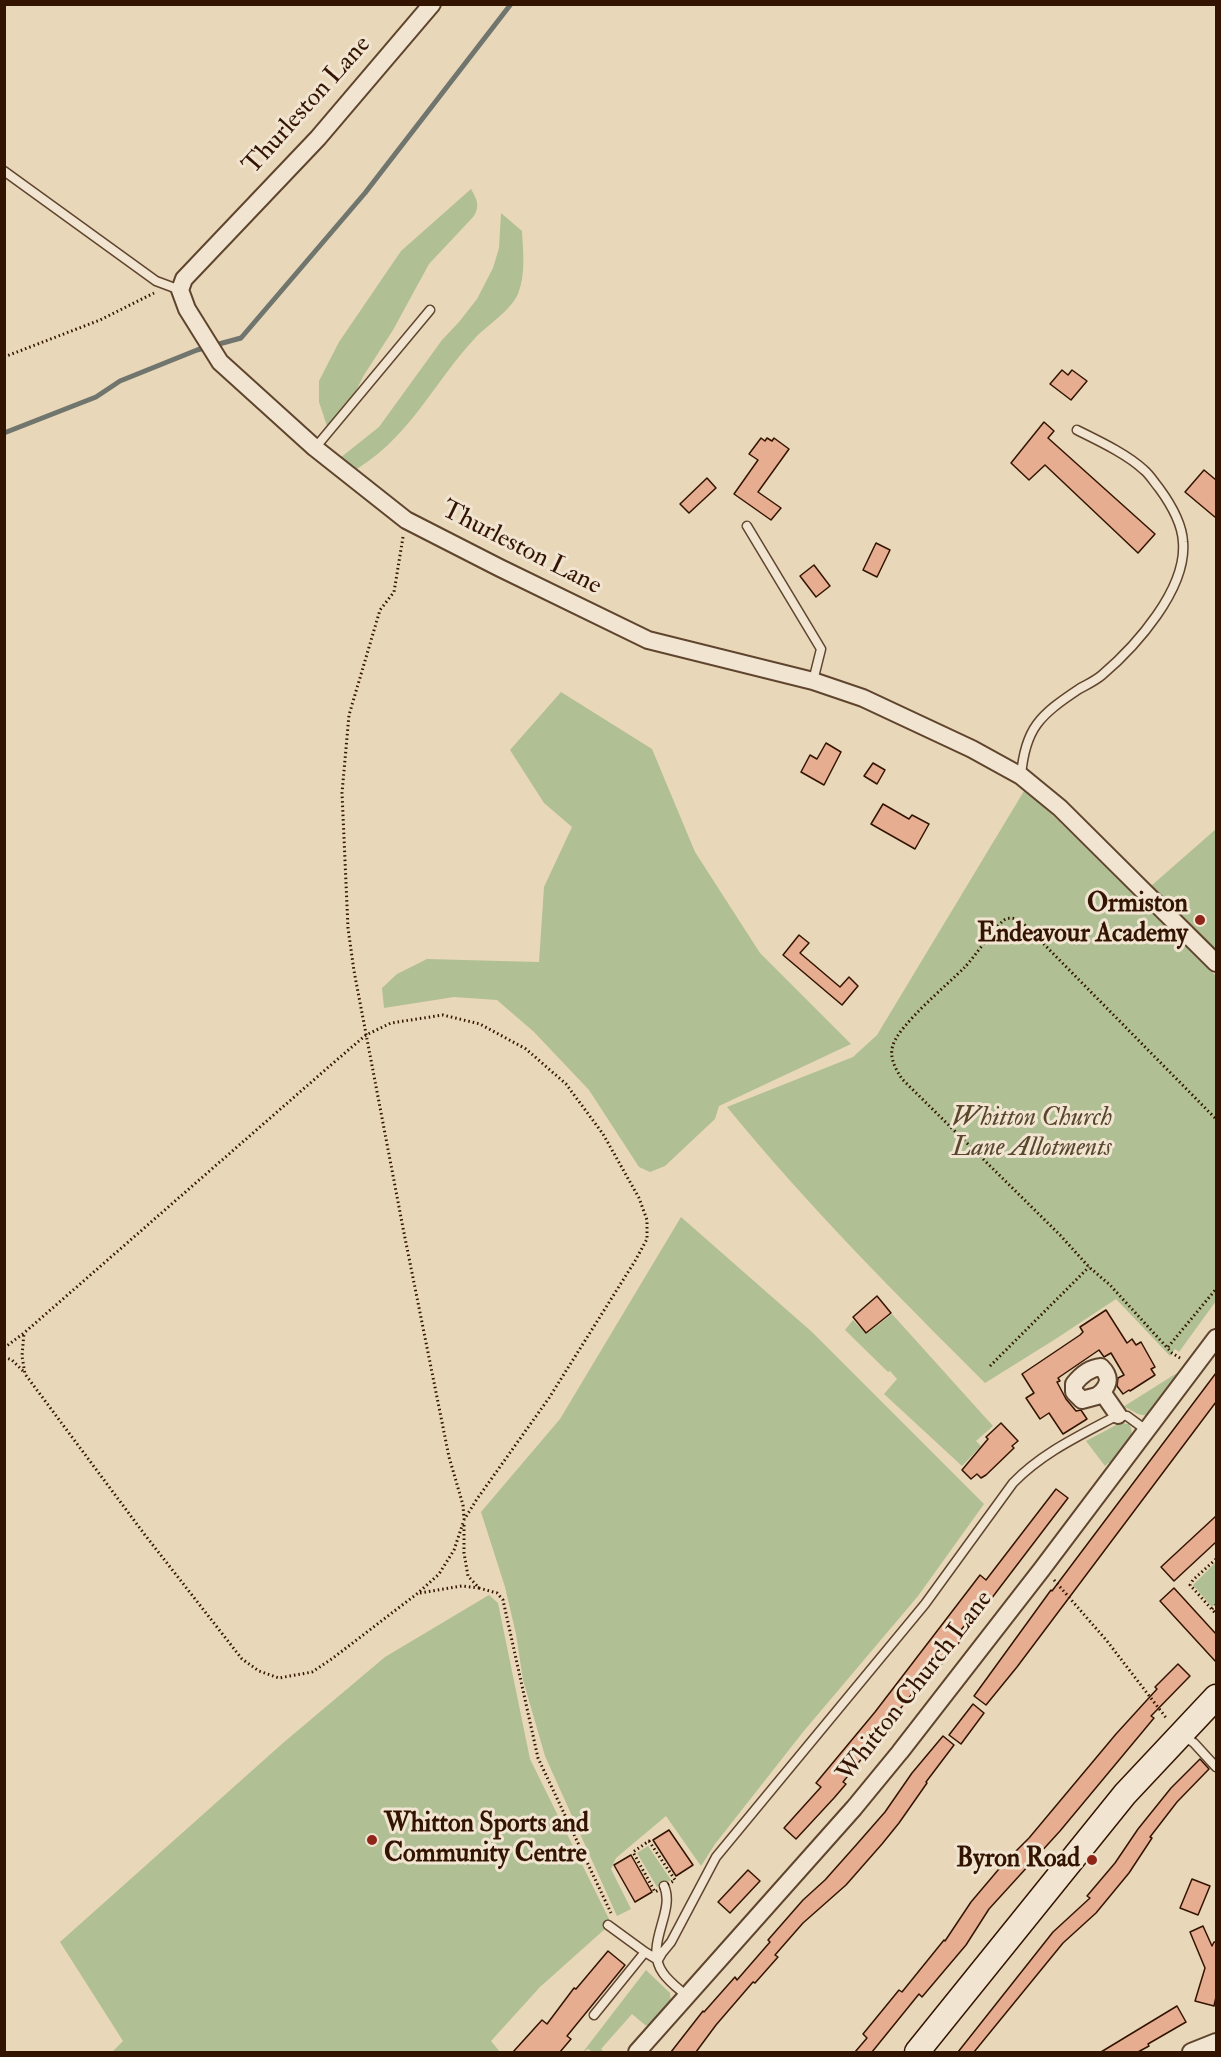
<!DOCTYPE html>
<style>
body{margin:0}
#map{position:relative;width:1221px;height:2057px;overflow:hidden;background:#e9d7b9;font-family:"IM FELL Double Pica",serif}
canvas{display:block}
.frame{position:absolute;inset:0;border:6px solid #331400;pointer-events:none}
</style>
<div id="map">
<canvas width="1221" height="2057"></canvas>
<div class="frame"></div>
</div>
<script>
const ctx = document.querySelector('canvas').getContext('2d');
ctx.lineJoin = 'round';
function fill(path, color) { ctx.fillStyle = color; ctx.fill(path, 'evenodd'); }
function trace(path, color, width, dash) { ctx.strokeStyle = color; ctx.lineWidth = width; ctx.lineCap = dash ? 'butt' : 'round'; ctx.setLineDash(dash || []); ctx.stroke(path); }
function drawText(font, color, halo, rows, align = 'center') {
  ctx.font = font + ' "IM FELL Double Pica",serif'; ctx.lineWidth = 6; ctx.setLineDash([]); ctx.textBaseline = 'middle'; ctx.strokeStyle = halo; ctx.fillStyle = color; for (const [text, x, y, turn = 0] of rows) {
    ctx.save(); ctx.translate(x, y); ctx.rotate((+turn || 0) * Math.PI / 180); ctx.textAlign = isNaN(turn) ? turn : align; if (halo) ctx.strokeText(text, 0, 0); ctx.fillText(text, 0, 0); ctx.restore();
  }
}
const green = new Path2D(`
 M471,189C477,200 480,205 474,216L429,264L393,330L364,375L342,418L334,425L327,426L319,402V381L339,342L401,251Z
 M501,213L522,231C523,251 526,274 518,294C510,311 489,324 476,337C432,384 408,442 348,474L340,458L379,427L442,340L459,322L477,299L493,268L499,248Z
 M561,692L652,749L695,852L760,953L851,1044L719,1106L715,1119L665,1166L650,1172L639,1167L589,1090L534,1032L497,1000L454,997L384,1008L382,988L397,974L427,959L539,962L544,887L572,827L544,803L510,750Z
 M1024,791L1043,806L1144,902L1216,976V1301L1179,1352L1175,1349L1170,1356L1116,1299L1054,1340L985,1383C896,1294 807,1205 727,1107L853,1057L877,1035Z
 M1216,829V953L1151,886Z
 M681,1217L812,1332L984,1504L918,1596L803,1732L715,1844L701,1866L666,1816L616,1858L611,1869L631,1909L617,1916L545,1756L523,1680L516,1634L505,1587L481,1512L560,1419Z
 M892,1314L993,1426L976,1441L981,1446L962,1466L884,1394L897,1379L890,1371L888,1372L845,1330L853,1320L866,1334Z
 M1177,1373L1181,1375L1149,1415C1137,1417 1133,1409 1123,1407Z
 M1120,1423L1129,1424C1138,1438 1123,1451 1115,1462L1108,1463L1105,1466L1086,1441Z
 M1216,1562V1603L1212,1607L1193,1585Z
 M489,1595L498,1603L530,1759L610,1921L606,1928L540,1987L491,2041L500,2052H112L123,2041L60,1942L283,1743L385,1657Z
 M648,1846L671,1880L657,1887L637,1853Z
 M646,1970L670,1993L671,2003L651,2026L645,2025L632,2014L601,2049L604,2052H593L588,2049L583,2052Z`);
const stream = new Path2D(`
 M4,433L96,397L120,381L197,350L241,338L365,193L511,4`);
const building = new Path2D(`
 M1062,370L1068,375L1072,370L1087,381L1071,400L1050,384Z
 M1044,422L1054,431L1048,438L1155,534L1138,553L1045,465L1029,480L1011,463Z
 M761,438L765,441L767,438L772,441L774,438L789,449L758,492L781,508L771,520L734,494L758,460L749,454Z
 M1204,470L1216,480V518L1185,492Z
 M707,478L716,488L689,513L680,504Z
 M876,543L890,550L877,577L863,570Z
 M814,565L830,586L816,597L800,576Z
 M826,743L841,752L824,785L801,772L810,755L817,759Z
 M873,763L885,770L877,784L864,776Z
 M883,804L909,819L912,815L929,824L915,849L871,824Z
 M799,935L809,943L800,953L840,987L849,977L858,986L842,1005L783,955Z
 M877,1296L891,1313L866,1333L853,1317Z
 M1106,1310L1127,1343L1132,1339L1136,1345L1141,1342L1155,1367L1151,1369L1155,1375L1130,1391L1129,1390L1123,1394L1117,1386L1118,1378L1124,1375L1111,1353L1104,1357L1099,1350L1058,1378L1060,1381L1057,1382L1066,1399L1076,1411L1081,1410L1087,1419L1063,1434L1049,1413L1040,1419L1026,1398L1034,1393L1022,1374L1080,1335L1083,1332L1080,1327Z
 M1216,1373V1402L1017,1667L986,1705L974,1696L1051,1590L1052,1591Z
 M1001,1423L1018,1441L1012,1446L1014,1448L986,1475L981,1478L977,1474L971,1479L962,1470L988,1439L986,1437Z
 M1056,1489L1068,1498L988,1603L984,1601L957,1635L962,1639L931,1677L928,1674L900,1709L904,1712L889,1732L874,1749L871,1747L843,1782L846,1784L834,1798L796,1839L784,1828L821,1787L816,1783L875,1712L980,1575L986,1580Z
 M1216,1516V1542L1174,1581L1161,1567Z
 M1174,1588L1216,1634V1662L1160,1601Z
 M1178,1664L1190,1676L1151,1716L1154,1718L1060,1831L989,1909L966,1945L922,1997L919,1994L872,2052H855L867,2038L863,2034L899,1990L902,1992L944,1940L945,1941L971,1902L1004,1863L1029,1838L1116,1734L1157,1689L1155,1687Z
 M973,1704L984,1713L961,1744L949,1735Z
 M943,1736L954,1745L926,1782L927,1783L899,1823L882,1844L846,1885L803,1923L775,1955L778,1957L755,1983L753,1982L716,2025L696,2052H671L703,2011L704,2012L735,1977L737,1980L770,1942L768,1940L803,1900L825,1880L857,1844L885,1812L912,1773Z
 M1200,1759L1209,1769L1177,1802L1150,1837L1152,1838L1129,1873L1096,1913L1063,1943L974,2052H958L1053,1932L1090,1898L1087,1896L1115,1863L1138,1829L1171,1788Z
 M669,1830L693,1865L676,1876L653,1840Z
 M631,1855L652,1892L635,1902L614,1865Z
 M748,1870L760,1881L730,1913L718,1902Z
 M1192,1879L1210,1886L1198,1915L1180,1908Z
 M1203,1926L1212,1946L1214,1942H1216V1997L1214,2006L1195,2001L1205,1968L1190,1932Z
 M608,1951L625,1965L567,2036L571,2039L560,2052H513L542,2020L547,2024L574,1988L576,1989Z
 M1177,2006L1186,2022L1148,2044L1149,2046L1138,2052H1101Z`);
const path = new Path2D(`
 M4,357L100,320L154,293
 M403,537L394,592L380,610L349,715L342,793L348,928L354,971L403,1228L449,1457L463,1505L464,1519
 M1168,1347L1216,1289
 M4,1348L24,1333L332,1064L366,1035L391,1023L443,1015L480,1024L526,1049L566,1084L603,1134L639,1198L647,1220V1239L635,1261L549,1398L477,1499L464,1520L454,1550L439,1574L418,1593L333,1658L312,1672L279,1678L259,1671L242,1659L145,1535L25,1374L22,1356L24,1333
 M4,1357L12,1360L24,1372
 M1180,1358L1172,1353L1110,1285L1089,1267L1060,1235L902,1079C895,1068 889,1057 893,1045C899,1025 948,984 965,967C973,959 999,921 1006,919C1015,916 1021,922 1027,927L1216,1119
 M990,1366L1089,1267
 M464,1525V1553L468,1576L479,1588L497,1593L503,1600L538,1758L611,1913
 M1216,1559L1193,1580L1190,1585L1216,1614
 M1054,1580L1107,1641L1167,1719
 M420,1593L462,1586L479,1588
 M1212,1609L1216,1605
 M649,1841L675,1880L655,1892L633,1852Z`);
const lane = new Path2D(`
 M4,171L156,281L180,290
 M315,448L430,310
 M747,526L821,649L813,681
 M1021,776C1025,728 1040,715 1079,689C1086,685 1095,681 1102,675C1136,646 1187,589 1183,542C1182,523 1170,503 1159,488C1154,482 1150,475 1144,470C1127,454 1099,441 1077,430
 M1182,1735L1194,1743L1216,1767
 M664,1886C676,1912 643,1945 663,1973C669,1982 679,1989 687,1996
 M608,1925L645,1952L658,1960
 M658,1960L662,1953L671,1942L716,1857L925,1604L1013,1483C1043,1452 1081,1435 1118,1415L1127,1416L1146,1430
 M594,2015L645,1952`);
const street = new Path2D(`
 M432,4L318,138L184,279L180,290L187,309L220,362L315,448L406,520L500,568L648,640L813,681L863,698L972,749L1021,776L1060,808L1216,963
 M1102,1392L1097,1396L1082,1400L1074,1392V1384C1081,1375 1090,1368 1101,1367C1110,1376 1110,1383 1102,1392L1118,1415
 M637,2052L854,1808L900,1752L1042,1569L1216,1338
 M1191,2052L1216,2042`);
const secondary = new Path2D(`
 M917,2052L1125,1794L1216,1697`);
const markers = [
 [1200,920,6,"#8f2418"],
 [372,1840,6,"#8f2418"],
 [1092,1860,6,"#8f2418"]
];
const streetNames = [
 ["Thurleston Lane",308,106,-48],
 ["Thurleston Lane",521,549,27],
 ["Whitton Church Lane",916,1687,-52]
];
const poiNames = [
 ["Ormiston",1188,905],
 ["Endeavour Academy",1188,935],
 ["Whitton Sports and",384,1825,"left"],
 ["Community Centre",384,1855,"left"],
 ["Byron Road",1080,1860]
];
const parkNames = [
 ["Whitton Church",1032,1119],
 ["Lane Allotments",1032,1149]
];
fill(green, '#b0bf94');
trace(stream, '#70766e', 5);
fill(building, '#e6ad90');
trace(building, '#331400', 1.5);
trace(lane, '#60452e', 11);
trace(street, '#60452e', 20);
trace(secondary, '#331400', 27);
trace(path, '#331400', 3, [1.5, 3]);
trace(lane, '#f1e5d2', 8);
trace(street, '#f1e5d2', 16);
trace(secondary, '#f1e5d2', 24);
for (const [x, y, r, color] of markers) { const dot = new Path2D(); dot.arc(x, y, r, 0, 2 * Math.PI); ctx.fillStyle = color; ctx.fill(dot); trace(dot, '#f1e5d2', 2); }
drawText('26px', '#331400', '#f1e5d2', streetNames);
drawText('bold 26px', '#331400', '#f1e5d2', poiNames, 'right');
drawText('italic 26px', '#58472c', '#f1e5d2', parkNames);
</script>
